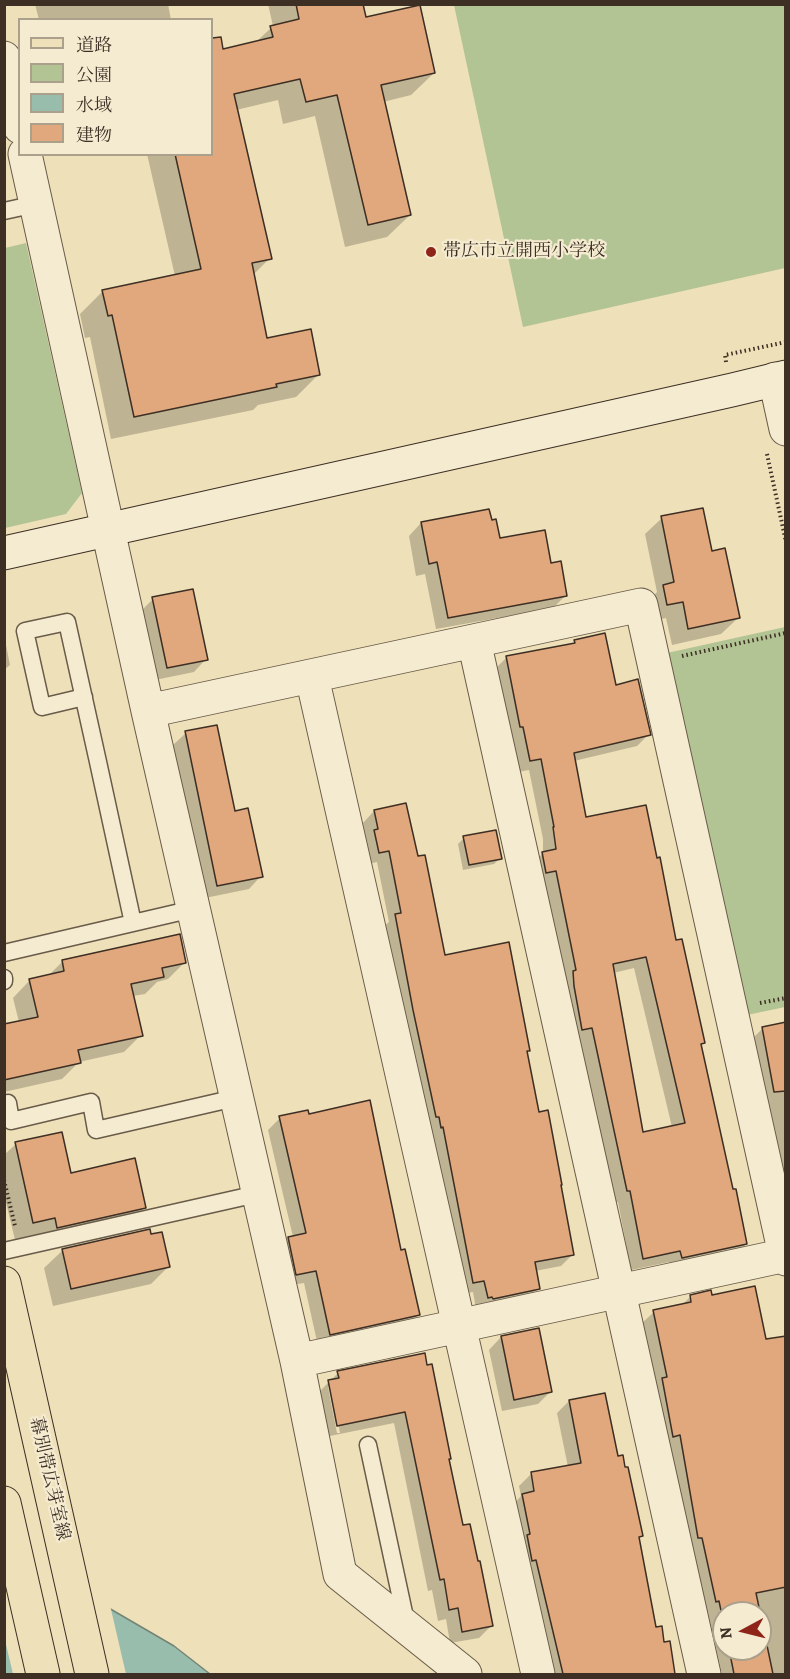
<!DOCTYPE html>
<meta charset="utf-8">
<style>
body{margin:0}
#map{position:relative;width:790px;height:1679px;overflow:hidden;background:#eee0b8;font-family:Alegreya,"Noto Serif JP",serif}
canvas{display:block}
.frame{position:absolute;inset:0;border:6px solid #3d2f24;pointer-events:none}
.legend{position:absolute;left:18px;top:18px;width:195px;height:138px;box-sizing:border-box;background:#f4ebd1;border:2px solid #aba08c;margin:0;padding:8px 10px;list-style:none;font-size:18px;color:#3d2f24}
.legend li{display:flex;align-items:center;gap:12px;height:30px}
.legend b{width:30px;border:2px solid #aba08c}
.north{position:absolute;left:712px;top:1601px;width:60px;height:60px;box-sizing:border-box;background:#f4ebd1;border:2px solid #aba08c;border-radius:50%;rotate:263deg;font-size:16px;font-weight:700;line-height:24px;text-align:center;color:#3d2f24}
.north::after{content:'';display:block;margin:auto;width:21px;height:27px;background:#8f2418;clip-path:polygon(50% 0,100% 100%,50% 72%,0 100%)}
</style>
<div id="map">
<canvas width="790" height="1679"></canvas>
<div class="frame"></div>
<ul class="legend">
<li><b style="height:8px;background:#eee0b8"></b>道路</li>
<li><b style="height:16px;background:#b2c394"></b>公園</li>
<li><b style="height:16px;background:#99bdad"></b>水域</li>
<li><b style="height:16px;background:#e2a87d"></b>建物</li>
</ul>
<div class="north">N</div>
</div>
<script>
const ctx = document.querySelector('canvas').getContext('2d');
ctx.lineJoin = 'round';
function fill(path, color) { ctx.fillStyle = color; ctx.fill(path, 'evenodd'); }
function trace(path, color, width, dash) { ctx.strokeStyle = color; ctx.lineWidth = width; ctx.lineCap = dash ? 'butt' : 'round'; ctx.setLineDash(dash || []); ctx.stroke(path); }
function drawText(font, color, halo, rows, align = 'center') {
  ctx.font = font + ' Alegreya,"Noto Serif JP",serif'; ctx.lineWidth = 4.5; ctx.setLineDash([]); ctx.textBaseline = 'middle'; ctx.strokeStyle = halo; ctx.fillStyle = color; for (const [text, x, y, turn = 0] of rows) {
    ctx.save(); ctx.translate(x, y); ctx.rotate((+turn || 0) * Math.PI / 180); ctx.textAlign = isNaN(turn) ? turn : align; if (halo) ctx.strokeText(text, 0, 0); ctx.fillText(text, 0, 0); ctx.restore();
  }
}
const green = new Path2D(`
 M454,5H785V268L523,327Z
 M26,243L82,493L66,514L5,528V248Z
 M785,627V1007L747,1015L667,653Z`);
const water = new Path2D(`
 M4,1547L174,1646L210,1674H5Z`);
const pier = new Path2D(`
 M5,1544L110,1605L126,1674H13L4,1636Z`);
const shadow = new Path2D(`
 M35,4H168L171,20H39Z
 M268,4H361L365,19L434,73L411,95L383,102L410,215L387,237L345,247L315,116L283,124L278,100L236,110L270,258L253,275L266,340L318,375L296,397L258,405L253,410L111,439L90,337L85,338L80,314L103,291L175,276L147,154H212V53L255,43L273,26Z
 M662,518L711,553L738,618L721,634L672,645L666,618L651,621L647,603L657,592L645,534Z
 M421,523L499,540L550,565L566,595L553,608L436,629L425,574L416,576L409,536Z
 M153,599L206,659L194,672L155,680L141,611Z
 M4,635L10,665L4,670Z
 M575,641L615,686L649,734L637,746L574,761L585,819L675,941L703,1043L700,1046L732,1191L746,1244L734,1256L670,1269L669,1262L631,1270L618,1202H615L580,1039L570,1041L531,866L543,853V839L529,770L518,772L495,669L507,657L572,645ZM634,968L672,1127L642,1134L613,973Z
 M186,733L234,813L261,876L249,889L205,898L173,745Z
 M374,811L417,858L444,957L529,1050L526,1053L537,1114L573,1254L561,1266L535,1271L538,1288L526,1300L476,1309L473,1292L461,1294L383,927L389,922L377,862L368,864L363,844L366,840L363,823Z
 M464,838L500,858L494,864L463,870L458,844Z
 M63,961L185,962L168,979L157,982L145,994L133,996L141,1035L124,1052L79,1062L62,1079L4,1092V1026L19,1022L13,998L30,980L48,976Z
 M786,1024V1207L751,1040L763,1028Z
 M280,1118L400,1252L418,1315L406,1327L318,1346L304,1283L285,1286L276,1250L288,1238L293,1237L268,1130Z
 M16,1144L70,1174L144,1208L126,1226L15,1240L4,1194V1155Z
 M63,1250L169,1266L151,1284L53,1306L44,1268Z
 M691,1296L711,1297L765,1341L786,1344V1674H722L708,1612L704,1613L642,1323L654,1312L681,1306ZM724,1613H760V1649H724Z
 M538,1329L550,1392L538,1404L502,1411L489,1350L501,1337Z
 M423,1354L462,1527L491,1626L479,1638L450,1643L446,1619L438,1621L432,1590L428,1591L394,1423L325,1437L317,1394L338,1373ZM330,1384L340,1433H337L328,1387Z
 M569,1401L617,1458L642,1535L638,1539L655,1629L660,1628L669,1674H549L511,1507L521,1496L519,1486L531,1474L568,1467L557,1413Z`);
const building = new Path2D(`
 M296,4H363L366,17L420,5L435,73L381,85L411,215L368,225L337,95L306,102L300,79L234,94L272,259L252,263L267,338L311,329L320,375L276,384L277,387L134,417L112,315L108,316L102,290L201,269L175,154H212V38L221,37L223,49L273,37L270,26L299,19Z
 M703,508L712,551L725,548L740,618L688,629L683,602L667,605L663,585L674,582L661,516Z
 M489,509L492,520L496,519L500,538L545,530L551,563L561,561L567,596L448,618L437,562L429,564L421,522Z
 M193,589L208,660L167,668L152,597Z
 M605,633L616,685L638,679L651,735L574,753L586,817L646,805L657,858L660,857L676,940L682,939L705,1043L701,1044L733,1189H736L747,1244L682,1258L680,1251L643,1259L630,1191H627L592,1028L582,1030L574,986L573,971L576,970L556,871L546,873L542,852L556,849L553,827H554L541,759L530,761L523,727H520L506,656L575,643L574,640ZM646,957L685,1123L643,1132L613,964Z
 M217,725L235,811L248,808L263,877L217,886L185,731Z
 M406,803L418,856L425,855L445,955L509,942L530,1051H527L539,1112L548,1110L562,1185H561L574,1255L535,1262L540,1289L493,1299L492,1297L488,1298L484,1281L473,1283L443,1127L441,1128L439,1117H436L413,1010L395,914L401,913L389,851L379,853L374,830L378,829L374,810Z
 M496,830L502,859L469,865L463,836Z
 M180,934L186,963L162,968L164,977L131,984L143,1036L78,1050L81,1063L4,1080V1024L38,1017L29,979L64,971L62,960Z
 M786,1022V1091L774,1092L762,1027Z
 M370,1100L401,1250L405,1249L420,1315L330,1335L316,1271L296,1275L288,1237L306,1233L279,1116L308,1110L309,1114Z
 M62,1132L71,1173L135,1158L146,1208L57,1228L55,1218L33,1223L15,1142Z
 M150,1229L151,1234L162,1232L170,1267L71,1289L62,1249Z
 M755,1286L766,1339L786,1336V1587L756,1593L773,1674H734L729,1649H760V1613H724V1625L719,1601L716,1602L702,1538H698L680,1435L673,1437L662,1378L667,1377L653,1310L691,1302L690,1295L711,1290L712,1295Z
 M539,1328L552,1392L514,1400L501,1336Z
 M425,1353L427,1365L432,1364L451,1459H449L463,1525L470,1524L478,1561H480L493,1626L462,1632L458,1608L449,1610L444,1579L440,1580L405,1412L337,1426L328,1380L339,1378L337,1371Z
 M605,1393L618,1456L623,1455L625,1467H628L643,1536L639,1537L656,1627L662,1626L664,1642L670,1641L675,1674H563L536,1560L532,1561L527,1535L530,1534L522,1494L534,1491L531,1472L581,1463L569,1400Z`);
const path = new Path2D(`
 M726,362L725,355L786,342
 M767,454L786,542
 M682,656L786,633
 M760,1003L786,998
 M4,1180L15,1226`);
const lane = new Path2D(`
 M4,211L36,204
 M84,697L42,707L25,631L67,622C89,722 112,823 133,923
 M4,953L193,909
 M4,978V981
 M4,1104L8,1103L11,1121L91,1102L96,1130L235,1098
 M4,1251L257,1194
 M368,1445L406,1622`);
const street = new Path2D(`
 M4,58L20,127
 M25,154L148,711L297,1361L340,1574L465,1674
 M775,379L786,429
 M474,641L704,1674
 M312,677L538,1674
 M148,711L641,605L786,1259
 M297,1361L786,1255`);
const secondary = new Path2D(`
 M4,553L732,390L786,377`);
const primary = new Path2D(`
 M4,1283L92,1674
 M4,1503L43,1674`);
const markers = [
 [431,252,6,"#8f2418"]
];
const poiNames = [
 ["帯広市立開西小学校",443,252]
];
const streetNames = [
 ["幕別帯広芽室線",49,1479,77]
];
fill(green, '#b2c394');
fill(water, '#99bdad');
trace(water, '#748476', 1.5);
fill(pier, '#eee0b8');
fill(shadow, '#0003');
fill(building, '#e2a87d');
trace(building, '#3d2f24', 1.5);
trace(lane, '#695b49', 19);
trace(street, '#695b49', 35);
trace(secondary, '#3d2f24', 35);
trace(primary, '#3d2f24', 35);
trace(path, '#3d2f24', 4, [1.5, 3]);
trace(lane, '#f4ebd1', 16);
trace(street, '#f4ebd1', 33);
trace(secondary, '#f4ebd1', 33);
trace(primary, '#eee0b8', 33);
for (const [x, y, r, color] of markers) { const dot = new Path2D(); dot.arc(x, y, r, 0, 2 * Math.PI); ctx.fillStyle = color; ctx.fill(dot); trace(dot, '#f4ebd1', 2); }
drawText('18px', '#3d2f24', '#f4ebd1', poiNames, 'left');
drawText('18px', '#3d2f24', '#f4ebd1', streetNames);
</script>
